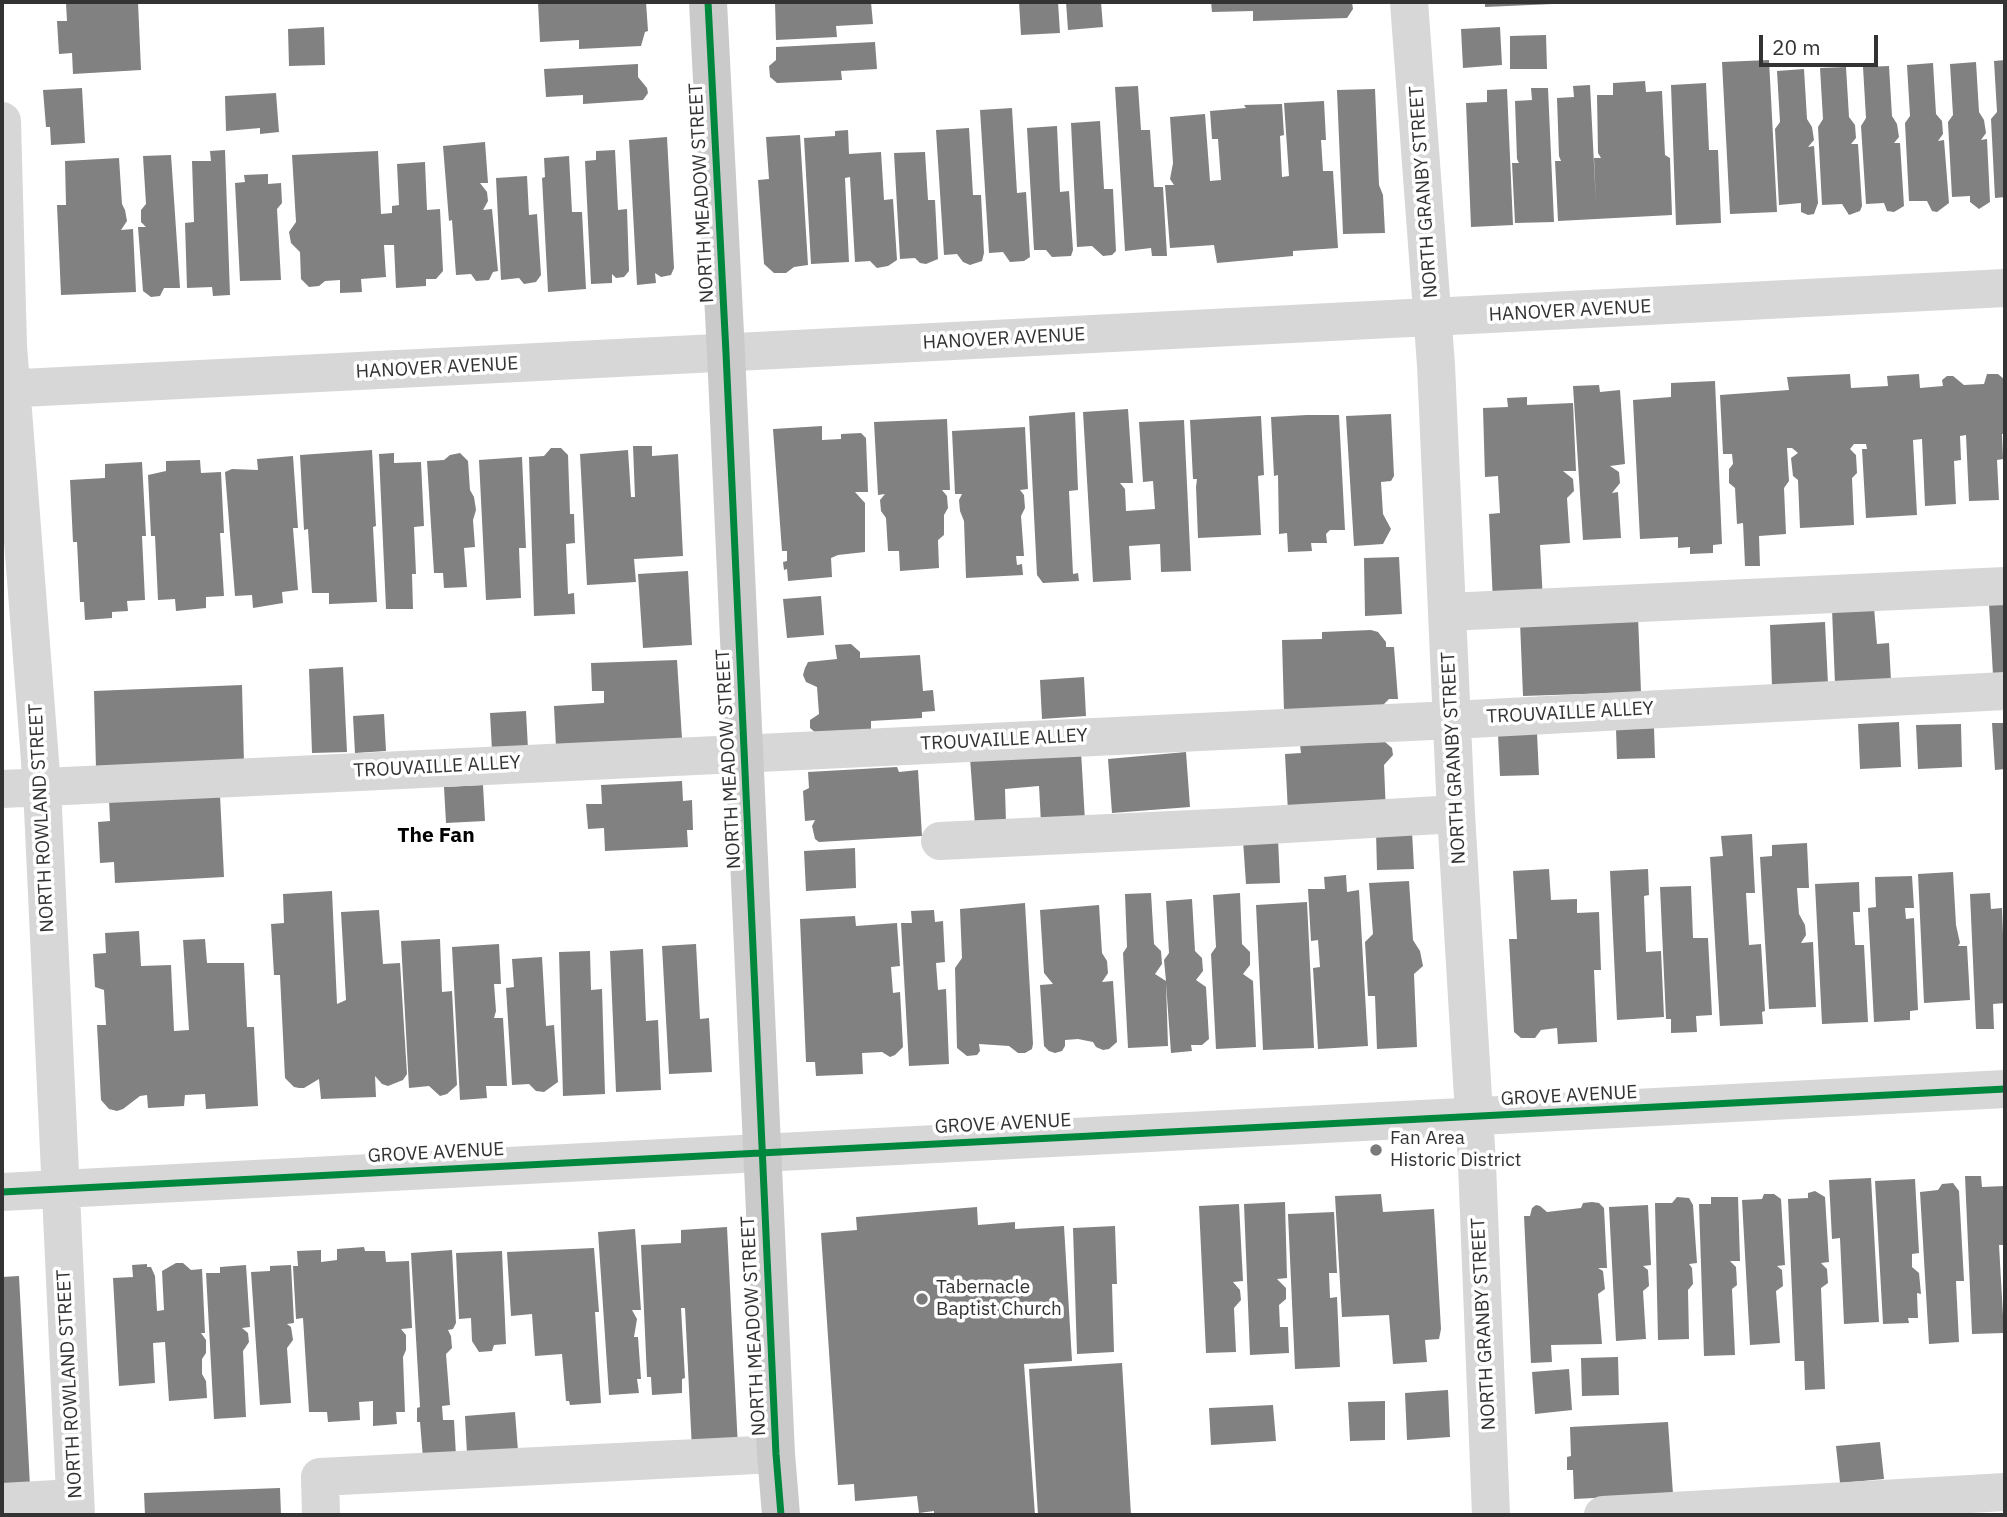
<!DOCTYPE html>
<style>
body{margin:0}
#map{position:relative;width:2007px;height:1517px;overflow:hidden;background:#fff;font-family:"IBM Plex Sans",sans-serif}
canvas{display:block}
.frame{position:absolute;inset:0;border:4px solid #333;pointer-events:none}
.scale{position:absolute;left:1759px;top:35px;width:119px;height:32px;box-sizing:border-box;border:4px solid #333;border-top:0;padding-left:9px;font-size:21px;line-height:24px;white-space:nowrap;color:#333;-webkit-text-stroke:5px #fff;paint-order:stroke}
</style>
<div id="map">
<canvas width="2007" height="1517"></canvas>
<div class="frame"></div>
<div class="scale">20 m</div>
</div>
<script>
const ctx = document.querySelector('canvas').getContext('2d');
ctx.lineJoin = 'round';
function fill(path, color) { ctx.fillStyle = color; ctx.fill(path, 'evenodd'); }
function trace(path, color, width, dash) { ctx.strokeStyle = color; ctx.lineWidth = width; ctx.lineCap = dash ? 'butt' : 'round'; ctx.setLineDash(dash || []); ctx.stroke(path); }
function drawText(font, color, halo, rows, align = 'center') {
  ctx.font = font + ' "IBM Plex Sans",sans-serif'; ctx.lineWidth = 7; ctx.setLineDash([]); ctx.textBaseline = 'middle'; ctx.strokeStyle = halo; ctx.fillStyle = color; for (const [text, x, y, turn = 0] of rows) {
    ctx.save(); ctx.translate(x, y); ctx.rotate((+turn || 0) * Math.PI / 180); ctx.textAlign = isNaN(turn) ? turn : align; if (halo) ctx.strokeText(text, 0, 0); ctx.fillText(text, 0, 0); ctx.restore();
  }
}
const building = new Path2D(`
 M138,2L141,70L73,74L72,53L59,54L57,21H67L66,3Z
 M538,2H646L648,31L645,32L641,46L579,49V40L540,42Z
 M775,2H871L873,24L836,26L837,37L776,40Z
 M1019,2H1058L1060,33L1021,35Z
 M1066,2H1101L1103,27L1068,30Z
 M1211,2H1352L1353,9L1347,18L1253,21V11L1212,12Z
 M1485,2H1553V4L1485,7Z
 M324,27L325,65L289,66L288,29Z
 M1500,27L1502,65L1463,68L1461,29Z
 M1546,35L1547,69H1510V36Z
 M875,42L877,69L841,71L842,80L777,83L770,77L769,66L776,60V47Z
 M1769,60L1777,212L1730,214L1722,62Z
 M2005,60V197L1995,198L1991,119L1997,112L1994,61Z
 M1976,62L1979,112L1984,120L1986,133L1981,140L1987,139L1990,202L1979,209L1970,202V196L1952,197L1948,122L1953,115L1950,64Z
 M1933,63L1936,114L1942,121L1943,134L1938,141L1944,140L1949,203L1937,212L1932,211L1927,201H1909L1905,123L1910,116L1907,65Z
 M638,64V77L647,88L648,93L643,100L583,104V95L546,97L544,69Z
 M1889,66L1892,116L1897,124L1899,137L1894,143H1900L1904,206L1894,212L1887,211L1884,203L1866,204L1861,126L1866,118L1863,67Z
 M1846,67L1849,117L1855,125L1856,138L1851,144H1858L1862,206L1860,211L1849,215L1842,204L1822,205L1818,127L1823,119L1820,68Z
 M1804,69L1807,119L1812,127L1814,140L1808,147L1814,146L1818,203L1814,214L1808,215L1801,212V203L1779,205L1775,129L1780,122L1777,71Z
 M1645,81L1646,92L1662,91L1665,155L1670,158L1672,215L1558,221L1555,161H1561L1559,156L1557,98L1574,97L1573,86L1590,85L1596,204L1594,158H1601L1598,153L1597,95H1613V83Z
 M1706,83L1709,150H1718L1721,223L1676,225L1671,85Z
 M1138,86L1141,130H1150L1154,187H1163L1167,256H1152L1151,248L1125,251L1115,87Z
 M82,88L85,143L51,145L50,127H46L43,90Z
 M1531,88H1548L1554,222L1515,223L1512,163H1519L1517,159L1515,101L1532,100Z
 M1375,89L1379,185L1383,195L1385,233L1343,234L1337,90Z
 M1507,89L1513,225L1471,227L1466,103L1487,102V90Z
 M276,93L279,132L260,134V128L226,131L225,96Z
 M1324,101L1326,140H1321L1323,171H1333L1338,248L1293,251V256L1217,263L1214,245L1170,248L1165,185H1174L1170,179L1173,163L1170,117L1205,114L1210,181L1221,180L1218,139H1212L1210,111L1246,108L1244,105L1282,104L1284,135L1280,136L1282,177L1289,176L1284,103Z
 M1012,108L1017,193L1026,192L1030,257L1024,261L1010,262L1003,252L989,253L980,110Z
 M1100,121L1104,189H1113L1116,251L1112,255L1103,256L1092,246L1077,247L1071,123Z
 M1057,126L1060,192L1069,191L1073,250L1071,256L1052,257L1046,250H1034L1027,128Z
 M969,128L973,195H981L984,253L982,261L970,265L963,262L957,254L944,255L936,130Z
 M848,130L849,154L881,152L884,200L893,199L897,260L888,266L877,268L870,261L855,262L850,177L845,178L849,262L811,264L804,138L835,136V131Z
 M800,135L808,265L794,267L786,273H774L764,264L758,180L769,179L766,137Z
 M667,137L674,268L671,275L661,277L655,273L656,283L637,285L629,140Z
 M485,142L488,183H480L487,192L488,201L483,210L492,209L498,271L493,272L489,280L476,281L471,274L456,275L452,220L449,221L443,146Z
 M225,150L230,295L213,296L212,287L187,288L185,223L194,222L192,161H211L210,151Z
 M615,150L618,210L627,209L629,271L624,277L616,278L612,274V283L591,284L585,161L596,160V151Z
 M378,151L381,214L392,213V206L399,205L397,164L425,162L427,210L440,209L443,271L436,279H426V286L396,288L394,245H384L386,277L361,279L362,292L340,293V280L325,281L319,286L309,287L301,279L300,252L291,243L289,232L296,222L292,155Z
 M925,152L928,200H935L938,259L926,264L920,263L915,258L900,259L894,153Z
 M171,155L180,288H164L160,296L151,297L143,291L138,227H146L141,222V210L146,204L143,156Z
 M569,156L572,212H582L586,289L548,292L542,178L545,177L544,158Z
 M119,158L122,204L125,210L127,221L121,230L133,229L136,292L61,295L57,205H66L65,161Z
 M268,174V184L281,183L282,203L277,209L281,280L240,281L235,183L245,182L244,175Z
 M527,176L529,215L537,214L541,275L536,282L524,284L519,278L501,280L496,178Z
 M1850,374L1851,388L1888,386L1887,376L1919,374L1920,388L1943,386L1942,380L1947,376H1953L1964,385L1984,384L1987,374H1998L2005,380V434H2002L2003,459L1997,460L1999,500L1969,501L1966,435L1960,436L1961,460L1954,461L1956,504L1925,506L1922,439L1913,440L1917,515L1866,518L1862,449H1867L1866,444H1854L1850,449L1856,455L1857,473L1852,478L1854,525L1800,528L1798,480L1793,476L1791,458L1798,453L1792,448H1787L1789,481L1784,488L1786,534L1759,536L1760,566H1745L1743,523L1737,524L1735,488L1729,483V469L1733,464L1732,454H1723L1720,395L1789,390L1787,377Z
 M1715,381L1722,544L1713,545V553L1690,554V547L1678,548V537L1640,539L1633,400L1671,397V383Z
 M1599,385L1600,392L1620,390L1625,464L1610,466L1619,472L1620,483L1612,493L1618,492L1621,538L1583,540L1573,386Z
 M1527,397V405L1573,403L1576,471H1563L1573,479L1574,491L1567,498L1570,543L1540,545L1543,601L1493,603L1489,514L1500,513L1498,476L1485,477L1483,408L1508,407L1507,398Z
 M1128,409L1133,483H1120L1125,489L1126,511L1155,509L1153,481L1143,482L1139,422L1184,420L1191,571L1161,572L1160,544L1129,546L1131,580L1093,582L1083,412Z
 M1075,412L1078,490L1069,491L1073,574L1078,573L1079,581L1043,583L1037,575L1029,416Z
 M1391,414L1394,476L1391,481L1381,482L1383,514L1391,529L1383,544L1354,546L1346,416Z
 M1307,415H1339L1345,530H1330L1326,534L1327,543H1311L1312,551L1288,552L1287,533L1279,534L1278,475L1274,476L1271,417Z
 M1261,416L1264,475L1258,476L1261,535L1198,538L1196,487L1197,479H1193L1190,420Z
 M947,419L950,490H942L947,496L948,508L944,515V535L938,540L939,568L900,571L899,551H888L886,518L881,511L880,500L885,494L878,495L874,422Z
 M822,426V440L841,439V434L861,433L866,438L868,492H855L865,503V552L838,555L831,558L832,577L788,581L787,569L784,570L783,562L787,561V551H782L773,429Z
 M1025,427L1028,489L1020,490L1024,495L1025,508L1021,516L1024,556H1016L1017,565L1022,564L1023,575L966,578L964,521L960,511L959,500L962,494H955L952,431Z
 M633,446H652V456L678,454L683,556L634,559L636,582L587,585L580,454L628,450L631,497H635Z
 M551,448H561L568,455L570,514H574L575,543L566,544L568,594L574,593L575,614L534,616L529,457L544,456Z
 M372,450L376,526L373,527L377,602L329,604V593H312L308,529L304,530L300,455Z
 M394,453V463L421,462L424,526L414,527L416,574H412L413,609H386L379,454Z
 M460,453L468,461L470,490L474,497L476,510L473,520L475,547L464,548L467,587L444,588L443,573H434L427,461L444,460L450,455Z
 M293,456L298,528H293L298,590L282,592L283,603L253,608L252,595L235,596L225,472L232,469L258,470L257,459Z
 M522,457L526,548H519L521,598L486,600L479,460Z
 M200,460L201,473L221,472L224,533H220L224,596L206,597V608L176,611L175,599L158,600L155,536H151L148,475L166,471V461Z
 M142,462L146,536H142L145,600L127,601L128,611L112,612V618L85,620L84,602H80L77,542H73L70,480L105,478V464Z
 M1399,557L1402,614L1365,616L1364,558Z
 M688,571L692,645L643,648L638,574Z
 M821,596L824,635L787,638L783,599Z
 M2005,603V675H1993L1989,604Z
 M1874,607L1877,644L1889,643L1891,681L1835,684L1832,609Z
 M1638,616L1641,692L1523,696L1520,622Z
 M1825,622L1828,684L1772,687L1770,625Z
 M1371,630L1378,632L1386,642V647H1394L1398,699H1389L1382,706L1284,711L1282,640L1322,639V632Z
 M851,644L860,652V658L920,655L923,691L933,690L935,711L922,712V718L871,721V731L816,733L810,728V720L819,714L817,687L806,682L803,675L805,668L808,662L837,659L835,645Z
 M677,660L682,739L556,747L554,706L604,703V691H592L591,663Z
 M343,667L347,752L312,753L309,669Z
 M1084,677L1086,716L1042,719L1040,680Z
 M242,685L244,764L96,769L94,691Z
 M526,711L528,749L492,751L490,713Z
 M384,714L386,751L355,753L353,716Z
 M1899,722L1901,767L1860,769L1858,724Z
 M1992,723H2005V769L1995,770Z
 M1961,724L1962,767L1918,769L1916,725Z
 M1654,728L1655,758L1617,759L1616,729Z
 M1537,733L1539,775L1500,776L1498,735Z
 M1385,742L1392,748L1393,755L1384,765L1386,814L1288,812L1285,754L1301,753L1300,745Z
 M1081,751L1085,821L1041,823L1039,786L1005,789L1006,823L975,825L970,758Z
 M1186,752L1190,807L1112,813L1108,759Z
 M897,767L899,772L918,770L922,836L819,842L815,839L812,826L815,820L805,821L803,791L809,788L808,772Z
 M682,781L683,801L692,800L693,830H687L688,847L605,851L604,828L588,829L586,804H602L601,785Z
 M483,785L485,821L446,823L444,787Z
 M220,795L224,877L115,883L114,862L100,863L98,822L110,821L109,800Z
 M1412,831L1414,869L1377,870L1376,832Z
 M1752,834L1755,893H1746L1749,945L1761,944L1765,1011L1762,1012L1763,1024L1720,1026L1710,857L1723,856L1721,836Z
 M1278,838L1280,883L1246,884L1243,840Z
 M1807,843L1809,888H1797L1799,914L1805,925L1806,935L1801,943L1813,942L1816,1007L1769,1009L1760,857L1772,856V845Z
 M855,848L856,888L806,891L804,851Z
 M1549,869L1551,900L1577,899V913L1599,912L1601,970H1594L1597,1042L1558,1044L1557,1028L1541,1030L1535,1038H1521L1514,1032L1509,939H1517L1513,871Z
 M1648,869L1649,895L1644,896L1646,952L1661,951L1664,1017L1617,1020L1610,871Z
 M1953,872L1956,925L1960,943L1958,946H1967L1970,1000L1924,1003L1918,874Z
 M1346,875L1347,892L1359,890L1368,1046L1318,1049L1313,968L1320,967L1318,940L1311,941L1308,889H1325L1324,877Z
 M1912,876L1914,908H1905L1906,919L1914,918L1918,1010L1910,1011V1020L1874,1022L1868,908L1876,907L1875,877Z
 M1409,881L1413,940L1420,951L1423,966L1414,974L1417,1047L1377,1049L1375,996H1368L1365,942L1373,934L1369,883Z
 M1859,882L1860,912H1853L1855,945H1864L1868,1022L1822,1024L1815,884Z
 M1691,886L1693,938H1708L1712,1015L1696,1016L1697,1032L1671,1033V1019H1666L1660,887Z
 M332,891L337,1004L346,1000L341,912L379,910L383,964L400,963L407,1074L403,1080L388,1086L382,1084L375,1076L376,1097L321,1099L319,1079L304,1088H299L294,1087L285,1078L280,975H274L271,924L284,923L283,894Z
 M1151,893L1154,944L1161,951L1162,964L1155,974L1166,981L1164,960L1169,953L1166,901L1192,899L1195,951L1202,958L1203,971L1196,980L1206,987L1209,1039L1202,1045H1191L1192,1051L1171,1053L1166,983L1168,1046L1128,1048L1123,953L1127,947L1125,894Z
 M1240,893L1242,944L1250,952V965L1243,974L1253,981L1256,1047L1216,1049L1211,954L1216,947L1213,895Z
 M1990,893L1991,909L2002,908L2003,934H2005V1003L1993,1004L1994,1029H1976L1970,894Z
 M1307,902L1314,1048L1263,1050L1256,905Z
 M1025,903L1033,1044L1032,1049L1025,1053H1018L1009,1046L979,1044L980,1051L977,1055L967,1056L957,1048L955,968L962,958L960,909Z
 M1099,905L1102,953L1107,961L1108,973L1102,982L1113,981L1117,1042L1109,1049L1103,1050L1096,1047L1093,1042L1078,1039L1065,1040V1046L1062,1051L1055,1053L1049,1051L1044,1046L1040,985L1053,984L1044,973L1040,910Z
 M934,910L935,922L943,921L945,962L936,963L938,990L946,989L949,1064L909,1066L901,923H912L911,911Z
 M855,916L856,926L897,923L900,966L891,967L893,993L900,992L903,1047L895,1055L890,1057L882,1052L862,1053L863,1074L816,1076L815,1062H806L800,919Z
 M139,931L141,966L171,965L174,1031L189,1030L183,940L205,939L207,963H244L247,1027H254L258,1106L206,1109L205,1094L185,1095L184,1106L148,1108L147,1095L140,1096L123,1109L117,1111L109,1109L101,1100L97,1025H106L104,990L95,987L93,954L106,953L105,933Z
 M440,939L442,992L452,991L457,1085L447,1094L440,1096L429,1086L409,1088L401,941Z
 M499,944L501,984H494L496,1011L494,1018H503L507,1086H486L487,1098L460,1100L452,947Z
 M696,944L700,1019L709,1018L712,1072L669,1074L662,946Z
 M643,949L646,1021L658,1020L661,1090L616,1092L610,951Z
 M590,951L591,990L602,989L605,1094L563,1096L559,952Z
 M542,957L546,1026L554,1025L558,1082L544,1092L536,1091L529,1084L512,1085L506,988L514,987L512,959Z
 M1965,1176H1981L1982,1187L2005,1186V1245H1999L2004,1333L1972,1334Z
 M1871,1178L1879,1322L1844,1324L1840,1238L1832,1239L1829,1180Z
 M1915,1179L1919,1253L1912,1254V1267L1919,1273L1921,1294L1917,1293L1918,1318H1908L1909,1323L1883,1324L1875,1181Z
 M1953,1183L1959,1191L1964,1281H1956L1959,1342L1929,1344L1920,1192L1938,1190L1942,1184Z
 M1815,1191L1825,1197L1829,1262L1821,1263L1827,1269L1828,1283L1821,1288L1825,1389L1805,1390L1804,1361H1795L1788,1199L1808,1198V1193Z
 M1381,1194L1383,1212L1434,1209L1441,1329L1439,1339L1425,1340L1427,1362L1393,1364L1389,1315L1342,1317L1335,1196Z
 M1764,1194H1774L1781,1199L1785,1265L1777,1266L1782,1270L1783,1286L1776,1291L1780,1343L1750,1345L1742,1200L1762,1199Z
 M1677,1197L1689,1198L1693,1205L1697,1263L1689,1264L1692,1268L1693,1284L1688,1290L1689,1339L1658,1340L1655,1203H1672Z
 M1711,1197H1738L1740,1261H1730L1736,1267L1737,1285L1732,1289L1735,1355L1704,1356L1699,1204H1711Z
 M1285,1202L1287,1278L1277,1279L1286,1288V1299L1279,1305L1280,1327H1288L1289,1353L1250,1355L1244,1204Z
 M1592,1202L1599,1203L1604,1208L1607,1268H1598L1603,1271L1605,1289L1598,1294L1602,1344L1551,1345L1552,1362L1531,1363L1524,1216H1530L1532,1208L1536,1205L1540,1206L1547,1212L1581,1208L1583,1203Z
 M1239,1204L1243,1281L1233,1282L1240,1290L1241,1300L1234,1308L1236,1352L1206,1353L1199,1206Z
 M1648,1205L1651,1265L1643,1266L1648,1270L1649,1286L1643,1291L1646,1339L1616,1341L1609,1207Z
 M977,1207L978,1225L1015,1222V1229L1064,1226L1072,1361L1024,1364L1035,1515H934V1511L919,1513L917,1496L855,1501L854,1484L838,1485L821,1233L857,1230L856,1217Z
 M1334,1212L1337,1273H1329L1330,1298L1337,1297L1340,1367L1295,1369L1288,1214Z
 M1115,1226L1117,1284H1112L1114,1352L1077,1354L1073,1228Z
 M727,1227L738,1448L692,1450L685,1308H681L685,1378L682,1379V1393L652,1395L651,1377H647L641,1245L681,1243V1230Z
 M635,1229L641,1310H632L637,1319L634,1337H638L641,1379H637L639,1393L609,1395L598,1232Z
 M364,1247L365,1251H385L386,1262L409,1261L412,1328L401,1329L406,1335V1350L403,1357L405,1412H396L397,1424L373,1426V1401L359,1402L360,1420L328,1422L327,1412H309L303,1318L296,1319L293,1266H298L297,1251L321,1250V1262L337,1260V1249Z
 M594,1248L599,1312H595L601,1403L570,1405L569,1401H566L562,1354L535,1356L532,1314L511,1316L507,1252Z
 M452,1250L456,1323L453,1329L448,1330L451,1336L452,1348L446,1354L450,1405L442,1406L443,1420H454L456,1456L423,1458L420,1422H417V1408L420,1407L411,1253Z
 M502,1251L506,1344L494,1345L492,1351L479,1352L472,1341L471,1318L459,1319L456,1253Z
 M176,1263H183L191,1270L202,1269L205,1333H201L206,1340V1353L202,1359V1374L206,1381L207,1398L169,1401L165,1342L153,1343L155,1383L119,1386L113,1278L133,1277L132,1265L147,1264V1267H151L155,1276L157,1311L164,1310L162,1271Z
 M246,1265L250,1327L242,1328L248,1333L249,1342L243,1351L246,1417L214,1419L206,1273H220V1267Z
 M291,1265L294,1323L287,1324L291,1327L293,1340L287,1348L291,1403L260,1405L251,1272L270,1271V1266Z
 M19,1276L30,1486L2,1487V1277Z
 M1618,1357L1619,1395L1582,1396L1581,1358Z
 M1122,1363L1131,1515H1038L1029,1369Z
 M1569,1369L1572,1410L1535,1414L1532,1372Z
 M1448,1390L1450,1437L1407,1440L1405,1393Z
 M1385,1401V1440L1350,1441L1348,1402Z
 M1273,1405L1276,1441L1211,1445L1209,1408Z
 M515,1412L518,1451L467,1454L465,1416Z
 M1668,1422L1673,1494L1574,1499L1573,1470H1567V1457L1571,1456L1570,1427Z
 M1880,1442L1884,1479L1840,1483L1836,1446Z
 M280,1488L281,1515H145L144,1493Z`);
const minor = new Path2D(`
 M1409,2L1436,365L1456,814L1477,1164L1491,1515
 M2,121L8,346L42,787L76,1515
 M2,389L2005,288
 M1447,612L2005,586
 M2,789L1452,720L2005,691
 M940,841L1235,827L1456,814
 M2,1192L2005,1089
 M2,1502L74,1498
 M321,1515L320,1477L776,1454
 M1603,1515L2005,1492`);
const major = new Path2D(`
 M708,2L726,353L776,1454L781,1515`);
const cycleway = new Path2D(`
 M708,2L726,353L776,1454L781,1515
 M2,1192L2005,1089`);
const markers = [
 [1376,1150,7,"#7a7a7a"],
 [922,1299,7,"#7a7a7a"]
];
const streetNames = [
 ["NORTH GRANBY STREET",1424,192,-94],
 ["NORTH MEADOW STREET",702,193,-93],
 ["HANOVER AVENUE",1570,311,-3],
 ["HANOVER AVENUE",1004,339,-3],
 ["HANOVER AVENUE",437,368,-3],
 ["TROUVAILLE ALLEY",1570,713,-3],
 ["TROUVAILLE ALLEY",1004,740,-3],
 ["NORTH GRANBY STREET",1454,758,-93],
 ["NORTH MEADOW STREET",729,759,-93],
 ["TROUVAILLE ALLEY",437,767,-3],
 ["NORTH ROWLAND STREET",42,818,-93],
 ["GROVE AVENUE",1569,1096,-3],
 ["GROVE AVENUE",1003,1124,-3],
 ["GROVE AVENUE",436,1153,-3],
 ["NORTH GRANBY STREET",1484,1324,-93],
 ["NORTH MEADOW STREET",754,1326,-93],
 ["NORTH ROWLAND STREET",70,1384,-93]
];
const poiNames = [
 ["Fan Area",1390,1139],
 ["Historic District",1390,1161],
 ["Tabernacle",936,1288],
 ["Baptist Church",936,1310]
];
const neighbourhoodNames = [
 ["The Fan",436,836]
];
fill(building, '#818181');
trace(minor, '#d7d7d7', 38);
trace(major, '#cacaca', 38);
trace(cycleway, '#00873e', 7);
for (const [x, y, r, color] of markers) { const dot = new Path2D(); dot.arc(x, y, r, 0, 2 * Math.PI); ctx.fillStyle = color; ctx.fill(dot); trace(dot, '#fff', 2.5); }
drawText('19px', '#333', '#fff', streetNames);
drawText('19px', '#333', '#fff', poiNames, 'left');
drawText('bold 21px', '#000', '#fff', neighbourhoodNames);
</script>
